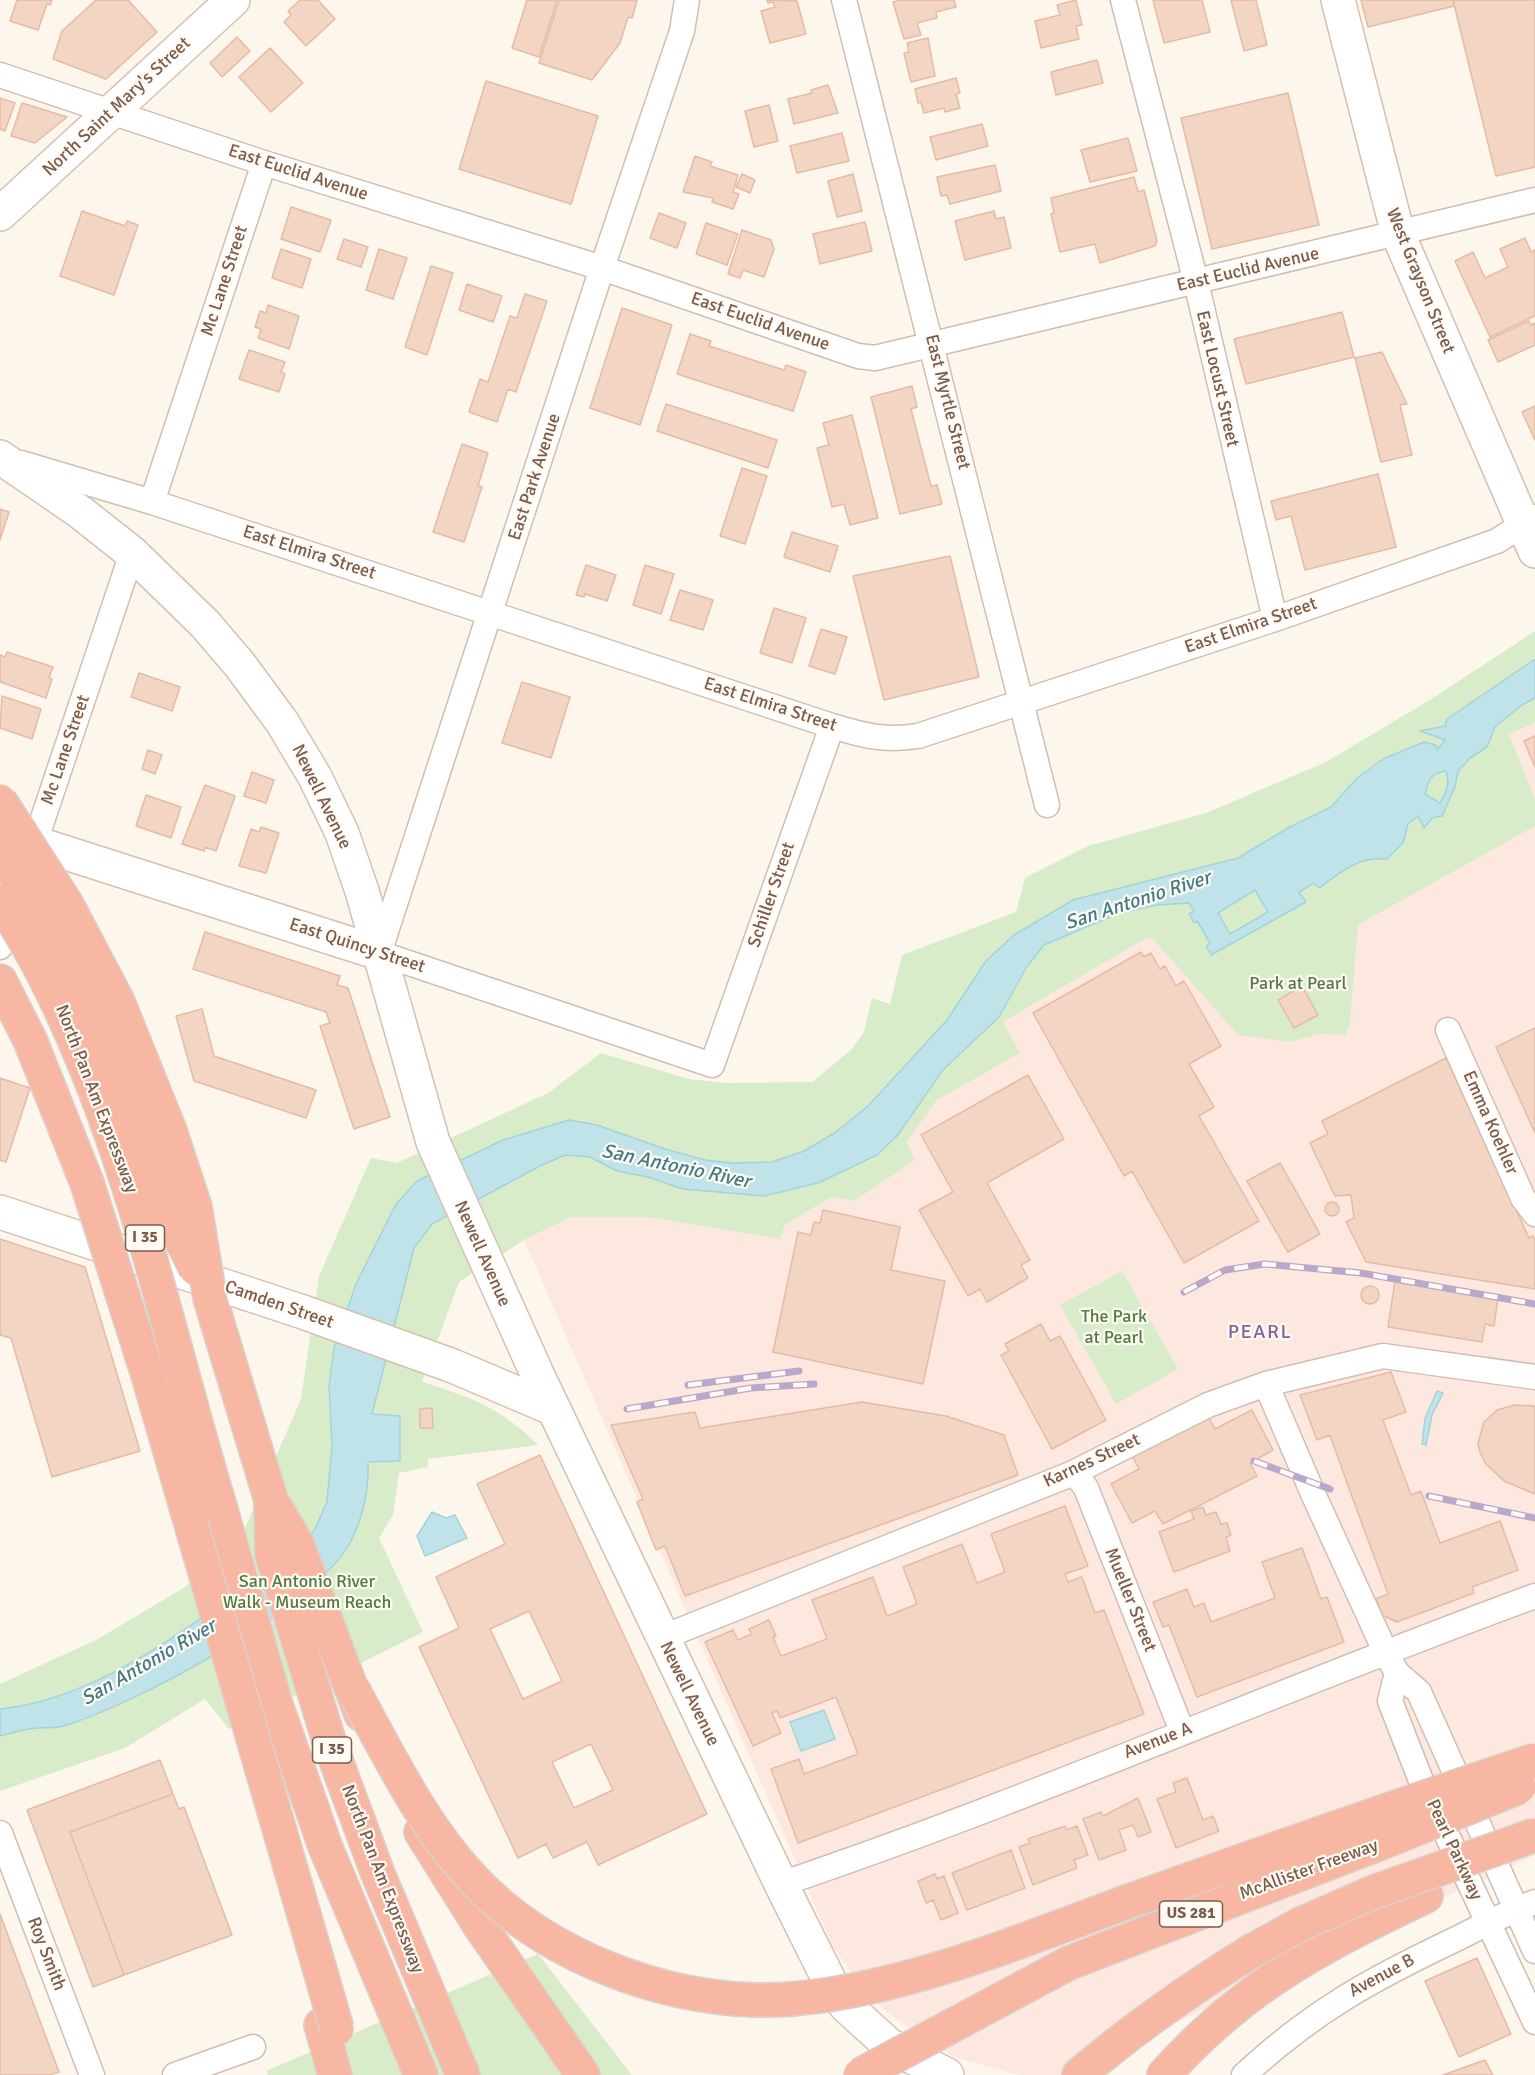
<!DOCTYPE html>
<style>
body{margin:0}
canvas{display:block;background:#fdf6ec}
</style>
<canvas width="1535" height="2075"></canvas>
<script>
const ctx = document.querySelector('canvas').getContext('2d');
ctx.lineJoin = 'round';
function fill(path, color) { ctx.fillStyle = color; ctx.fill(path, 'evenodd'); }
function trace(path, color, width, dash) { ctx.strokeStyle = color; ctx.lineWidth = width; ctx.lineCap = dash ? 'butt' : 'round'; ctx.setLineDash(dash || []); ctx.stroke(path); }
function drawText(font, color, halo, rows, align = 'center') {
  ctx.font = font + ' Signika,sans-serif'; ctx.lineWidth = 4.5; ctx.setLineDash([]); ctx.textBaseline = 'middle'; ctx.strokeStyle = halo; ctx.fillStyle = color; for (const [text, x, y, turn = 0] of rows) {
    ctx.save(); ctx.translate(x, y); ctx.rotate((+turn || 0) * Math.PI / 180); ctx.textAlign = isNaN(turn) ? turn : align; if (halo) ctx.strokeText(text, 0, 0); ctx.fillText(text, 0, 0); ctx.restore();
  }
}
const commercial = new Path2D(`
 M1535,723V798L1509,733Z
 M1535,826V1855L1064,2075H1019L953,2057L886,2012L852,1973L833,1947L524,1240L571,1217H646L780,1239L785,1225L831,1197L854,1201L907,1142L936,1101L1020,1053L1002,1022L1146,937L1154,940L1290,1042L1321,1034L1346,1035L1350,1022L1358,925Z`);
const green = new Path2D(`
 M1535,631V723L1509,734L1535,798V826L1358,925L1350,1022L1346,1035L1321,1034L1290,1042L1238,1035L1154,940L1146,938L1003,1022L1020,1053L936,1101L907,1142L915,1160L854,1201L831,1197L785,1225L780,1239L646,1217H571L524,1240L459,1282L422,1382C469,1396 503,1409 538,1445L428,1459V1467L399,1473L393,1515L379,1538L423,1632L229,1729L205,1699L125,1748L0,1791V1684L98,1639L185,1587L244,1530L301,1399L319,1276L371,1158L397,1163L548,1093L601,1053L689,1079L727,1083L812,1082L851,1050L864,1032L872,998L890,1004L902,955L1016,912L1025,878L1088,846L1206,813L1326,762L1433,698Z
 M1122,1271L1178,1369L1116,1404L1060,1305Z
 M538,1954L632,2075H268L266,2071Z`);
const water = new Path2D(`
 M1535,659V698L1522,705L1495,727L1487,747L1470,758L1458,771L1455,787L1442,816L1432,818L1424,828L1418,816L1408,824L1403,843L1387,859C1355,857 1343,871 1319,888L1314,883L1299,892L1306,902L1211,955L1206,946L1210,943L1197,921L1194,923L1189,914L1194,911L1189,903L1157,905L1119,913L1044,945L1026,968L999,1017L943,1070L897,1136L877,1155L818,1183L764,1196L683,1189L648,1177L617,1171L590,1157L565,1155L542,1165L432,1224L414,1248L372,1414L400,1416V1461L368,1462C369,1490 364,1515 351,1541C316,1608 135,1705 63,1726C54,1729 45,1727 36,1728C24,1729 12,1733 0,1736V1709C110,1698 215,1606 303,1545L315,1529L327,1502L332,1446L329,1386L334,1348L356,1284L396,1204L417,1181L503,1140L569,1120L597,1125L665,1149L705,1160L733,1163L772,1162L804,1151L836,1132L869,1105L947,1020L986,961L1014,935L1073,900L1238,858L1288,828L1331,807L1357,778L1383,759L1424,742L1436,745L1437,750L1445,740L1420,731L1445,726L1447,719ZM1446,771C1450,783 1447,791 1440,803L1425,794C1428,780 1431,773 1446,771ZM1255,890L1268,912L1230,934L1218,913Z
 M1437,1391L1443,1393L1432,1415L1426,1445L1422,1444L1425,1418Z
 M432,1512L446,1518L455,1515L467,1538L425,1556L417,1536Z
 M824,1710L835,1739L801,1751L790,1722Z`);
const building = new Path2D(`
 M17,0H52L50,5L47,4L38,30L10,21Z
 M96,0H128L157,32L106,79L53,59L62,31Z
 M300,0H318L335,19L306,46L284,22L291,15L288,11Z
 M527,0H557L539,57L512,48Z
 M559,0H637L632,18L628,17L620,43L592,80L539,63Z
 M767,0L797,1L806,34L770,43L761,11L775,7L773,2L768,3Z
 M900,0H954L956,7L936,12L937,18L917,23L921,35L904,39L893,2Z
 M1076,0L1082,25L1076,26L1079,39L1041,48L1035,21L1060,15L1057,5Z
 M1153,0H1202L1210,32L1164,43Z
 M1231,0H1256L1267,45L1244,51Z
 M1361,0H1453L1454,6L1368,27Z
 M1453,0H1535V167L1496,176Z
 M237,37L250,51L222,77L210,63Z
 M928,38L935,76L911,82L904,53L909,52L907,43Z
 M270,48L303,83L271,112L239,77Z
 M1097,60L1103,83L1056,95L1051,72Z
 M956,78L960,93L956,94L960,108L945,112L944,108L924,113L921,102L918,103L915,89Z
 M486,81L598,116L571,204L459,169Z
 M828,85L838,113L794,124L788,99L812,93L811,90Z
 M1288,93L1319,225L1212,249L1181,118Z
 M0,98L15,103L5,131L0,129Z
 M22,103L67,117L35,143L11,136Z
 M769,105L778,141L754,147L745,111Z
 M982,124L988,146L936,160L930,137Z
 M842,133L849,161L797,173L790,146Z
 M1128,138L1137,171L1090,182L1081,150Z
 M695,156L712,162L710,166L738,175L733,192L739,194L733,209L712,202L713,198L683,192Z
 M995,165L1001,191L950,204L947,195L941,196L937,177Z
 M742,174L755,180L750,193L736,187Z
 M853,174L862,211L837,217L828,181Z
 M1134,177L1138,192L1144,190L1157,241L1155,246L1100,263L1095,244L1060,252L1051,214L1054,213L1051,198Z
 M291,207L331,220L320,252L281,239Z
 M82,211L125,226L127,221L138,225L114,295L60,276Z
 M994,211L996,219L1004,217L1011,248L965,260L955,221Z
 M659,213L686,223L677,248L650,238Z
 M865,222L872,251L820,264L813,234Z
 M706,223L738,234L727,265L696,254Z
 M742,230L771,240L774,249L764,277L743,270L740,278L728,274Z
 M1525,238L1531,252L1535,250V316L1490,337L1455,261L1473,252L1485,278L1508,267L1500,249Z
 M344,239L368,247L361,267L337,259Z
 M281,249L311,259L302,288L272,278Z
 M379,249L407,258L393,299L366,290Z
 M431,266L453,273L427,355L405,347Z
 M467,284L502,296L493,322L459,310Z
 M525,294L547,301L516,392L508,389L497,422L469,412L480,379L488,382L510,316L517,318Z
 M268,305L299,316L289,349L258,338L261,329L255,327L260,311L266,313Z
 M622,308L672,325L640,425L590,408Z
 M1342,312L1354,357L1246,384L1234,339Z
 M1529,321L1531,325L1535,323V345L1498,362L1488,340Z
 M690,334L711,341L709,346L784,370L786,365L806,372L793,411L677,374Z
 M249,350L285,362L281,372L285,374L279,392L239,379Z
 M1382,352L1407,404L1400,405L1412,455L1381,462L1355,358Z
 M912,386L917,407L911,409L931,486L937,485L942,504L900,514L871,397Z
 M666,404L777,440L768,468L657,431Z
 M1535,406V440L1522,412Z
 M852,415L878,518L850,525L844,504L832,507L817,448L829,445L823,423Z
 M462,444L488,453L478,486L482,487L464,542L433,532Z
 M742,468L767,476L745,544L720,536Z
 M1378,474L1396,547L1305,570L1291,516L1276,520L1271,501Z
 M0,509L9,512L0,540Z
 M792,532L838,546L830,572L784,557Z
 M950,556L979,677L884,700L853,576Z
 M586,565L616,575L607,601L585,594L584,597L576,595Z
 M645,565L674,574L661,614L633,605Z
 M680,590L713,600L703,630L670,620Z
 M774,608L806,618L792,663L760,653Z
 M821,629L847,637L835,674L809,666Z
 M7,652L53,667L49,678L52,679L46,698L0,682V655L5,657Z
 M139,673L180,687L172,711L131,697Z
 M522,682L570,697L551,758L502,743Z
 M2,696L41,709L32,739L0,728Z
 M1535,736V767L1524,741Z
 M148,750L162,755L155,774L142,769Z
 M252,772L274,780L266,803L244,796Z
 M205,785L235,796L216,851L205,847L204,851L182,844Z
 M146,795L181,807L171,838L136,826Z
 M261,827L279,833L266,873L239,866L251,829L259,832Z
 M205,932L340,976L337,985L348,988L390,1117L354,1129L320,1026L330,1023L326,1012L193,969Z
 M1141,952L1144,957L1151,953L1160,969L1165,966L1176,986L1184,981L1221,1046L1189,1064L1214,1107L1199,1116L1259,1221L1184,1263L1132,1171L1124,1176L1033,1013Z
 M1302,986L1318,1015L1294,1028L1278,1000Z
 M202,1009L214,1056L316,1090L306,1118L194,1081L176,1016Z
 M1535,1028V1133L1496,1047Z
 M1446,1058L1529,1238L1533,1236L1535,1240V1289L1366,1262L1346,1222L1354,1218L1351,1195L1335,1196L1310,1143L1328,1134L1322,1121Z
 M1028,1075L1064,1139L987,1183L1030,1260L1021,1265L1028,1278L987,1302L980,1289L968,1296L919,1210L953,1192L921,1135Z
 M0,1078L30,1088L6,1162L0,1160Z
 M1280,1163L1320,1234L1288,1252L1247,1181Z
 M1325 1209a7 7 0 1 1 14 0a7 7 0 1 1-14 0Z
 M823,1210L900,1227L891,1270L945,1281L923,1384L773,1352L798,1232L811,1235L814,1222L820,1223Z
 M0,1239L85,1267L140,1451L52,1477L11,1338L0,1335Z
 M1395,1281L1498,1298L1494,1326L1485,1324L1482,1342L1388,1327Z
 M1361 1295a9 9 0 1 1 18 0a9 9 0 1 1-18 0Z
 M1041,1324L1050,1341L1060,1336L1106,1420L1052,1449L1001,1355L1009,1351L1005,1344Z
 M1391,1372L1406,1412L1383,1420L1411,1495L1421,1491L1440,1543L1500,1521L1518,1570L1472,1587L1474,1593L1397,1622L1382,1615L1376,1599L1388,1594L1347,1483L1330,1435L1317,1440L1300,1395Z
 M862,1402L946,1416L1004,1435L1018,1475L685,1596L665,1546L656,1550L637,1502L643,1499L611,1425L695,1412L700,1428Z
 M1515,1405L1535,1406V1494L1504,1481L1485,1463L1480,1452L1478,1443L1484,1422L1497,1410Z
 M432,1408L433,1428H420V1409Z
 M1252,1410L1273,1450L1250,1463L1257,1476L1163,1524L1155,1511L1132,1523L1111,1484L1139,1469L1132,1456L1208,1416L1215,1429Z
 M540,1455L707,1814L598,1865L587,1842L553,1858L546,1844L518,1858L419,1647L459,1628L436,1577L505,1544L477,1484ZM529,1611L562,1681L523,1699L490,1629ZM591,1744L613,1790L574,1808L552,1762Z
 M1065,1506L1088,1566L1065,1574L1068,1582L1082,1577L1095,1613L1104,1610L1144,1714L798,1843L771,1769L799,1759L804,1774L858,1754L836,1697L780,1718L777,1711L772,1713L781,1733L753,1746L705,1642L733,1630L738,1640L752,1634L749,1629L769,1620L776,1636L773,1637L781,1656L827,1639L812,1600L873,1577L887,1616L917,1604L903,1567L962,1544L977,1583L1005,1572L991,1534Z
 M1203,1507L1206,1515L1216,1512L1221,1524L1227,1523L1231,1535L1226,1537L1230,1551L1174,1572L1159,1532L1194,1519L1191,1511Z
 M1302,1548L1321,1599L1327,1597L1344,1642L1197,1697L1169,1625L1163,1627L1153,1602L1187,1589L1194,1607L1204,1603L1211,1622L1275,1598L1262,1562Z
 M160,1760L173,1794L70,1832L124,1975L93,1987L27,1810Z
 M1187,1778L1203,1820L1213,1816L1219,1831L1176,1848L1157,1799L1176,1792L1173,1783Z
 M173,1794L179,1809L184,1807L232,1935L124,1975L70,1832Z
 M1138,1798L1151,1832L1138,1837L1133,1825L1119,1830L1126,1850L1099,1860L1083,1819L1101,1812L1103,1816Z
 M1065,1826L1067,1830L1077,1826L1088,1855L1074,1860L1077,1868L1033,1885L1019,1847L1030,1843L1028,1839Z
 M1011,1850L1025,1888L967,1910L952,1873Z
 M935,1874L937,1879L944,1876L958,1913L941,1920L933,1900L926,1903L918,1881Z
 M0,1914L59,2072L50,2075H0Z
 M1477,1958L1511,2034L1459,2057L1425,1981Z
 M1485,2060L1493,2075H1443Z`);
const street = new Path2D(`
 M687,0L682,31L602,268L379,953L712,1065L832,726
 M844,0L1047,805
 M1123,0L1196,282L1275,619
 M0,75L264,163L602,268L858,356L875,358L1535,200
 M21,463L152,502L832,726C865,736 884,741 918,736L1275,619L1497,541L1535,517
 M152,502L264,163
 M30,857L132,553
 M0,947L14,907
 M1448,1030L1523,1198L1535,1214
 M1266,1384L1314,1496L1385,1651L1397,1673L1419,1692L1535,1951
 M1071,1474L1077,1476L1086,1488L1182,1731
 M661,1638L1071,1474L1208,1405L1266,1384L1383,1356L1535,1377
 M1397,1673L1390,1701L1420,1778L1535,2022
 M0,1833L92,2075
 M781,1884C1036,1798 1283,1688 1535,1596
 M175,2075L253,2047
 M1244,2075C1313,2011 1372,1979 1456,1939C1482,1926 1508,1912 1535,1902`);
const secondary = new Path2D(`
 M1338,0L1398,234L1535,551
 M0,214L233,0
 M0,457L80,512L132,553L205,624L240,665L282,722L315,777L342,833L362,891L433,1142L538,1376L781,1884L830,1982L846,2006L889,2045L947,2075
 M7,834L379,953
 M0,1212L303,1312L453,1366L554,1409`);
const highway = new Path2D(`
 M0,981L30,1040L87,1183
 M210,1298L271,1500L272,1555L331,1747L378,1874L463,2075
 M272,1502L297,1544L361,1714
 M221,1510L275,1702L325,1846L421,2075
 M421,1832L480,1926L583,2075
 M321,2025L335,2075
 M1079,2075C1133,2029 1190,1989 1250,1952
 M1164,2075C1243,1986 1322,1946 1426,1896`);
const rail = new Path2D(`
 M1184,1292L1225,1270L1265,1264L1361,1273L1535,1304
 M688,1385L799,1371
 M627,1409L751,1388L814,1384
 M1254,1461L1330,1489
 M1429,1496L1535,1518`);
const highwayBridge = new Path2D(`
 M0,801L67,905L118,1002L170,1131L195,1207L210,1298
 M0,850L39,912L95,1017L142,1137L168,1213L196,1269
 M0,901C34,950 59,1003 82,1058C143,1204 175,1359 221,1510
 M87,1183L148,1375L337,2029
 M352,1688C391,1759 427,1836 487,1893C556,1958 660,1997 754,2000C875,2003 1022,1940 1135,1899C1268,1851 1401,1805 1535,1760
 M1250,1952L1301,1924L1374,1892L1535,1835
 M860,2075L1069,1963L1386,1841L1519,1787`);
const shields = [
 [145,1238,39],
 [332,1750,39],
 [1191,1914,63]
];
const shieldNames = [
 ["I 35",145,1238],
 ["I 35",332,1750],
 ["US 281",1191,1914]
];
const streetNames = [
 ["North Saint Mary's Street",117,107,-43],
 ["East Euclid Avenue",298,173,18],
 ["East Euclid Avenue",1248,270,-13],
 ["Mc Lane Street",225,281,-72],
 ["West Grayson Street",1420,281,68],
 ["East Euclid Avenue",760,322,19],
 ["East Locust Street",1217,379,77],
 ["East Myrtle Street",947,402,76],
 ["East Park Avenue",535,477,-72],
 ["East Elmira Street",309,553,18],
 ["East Elmira Street",1251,626,-19],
 ["East Elmira Street",770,705,18],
 ["Mc Lane Street",66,750,-71],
 ["Newell Avenue",321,797,64],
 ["Schiller Street",772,895,-71],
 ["East Quincy Street",357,946,18],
 ["North Pan Am Expressway",96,1099,69],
 ["Emma Koehler",1490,1123,66],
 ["Newell Avenue",482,1254,66],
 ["Camden Street",279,1305,19],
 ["Karnes Street",1092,1461,-25],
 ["Mueller Street",1130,1600,68],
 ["Newell Avenue",689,1694,64],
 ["Avenue A",1158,1741,-21],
 ["Pearl Parkway",1454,1850,65],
 ["McAllister Freeway",1309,1870,-20],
 ["North Pan Am Expressway",382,1879,69],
 ["Roy Smith",46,1954,69],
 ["Avenue B",1382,1976,-28]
];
const parkNames = [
 ["Park at Pearl",1298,984],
 ["The Park",1114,1317],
 ["at Pearl",1114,1338],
 ["San Antonio River",307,1582],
 ["Walk - Museum Reach",307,1603]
];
const waterNames = [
 ["San Antonio River",1138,901,-18],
 ["San Antonio River",676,1167,12],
 ["San Antonio River",149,1663,-30]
];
const neighbourhoodNames = [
 ["PEARL",1260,1333]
];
fill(commercial, '#fde8e0');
fill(green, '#d8ecc9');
fill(water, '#bfe3e8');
trace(water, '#a5d3da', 1.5);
fill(building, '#f3d5c3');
trace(building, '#e6bba3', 1.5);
trace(street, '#d1beb0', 27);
trace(secondary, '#d6c0b0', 36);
trace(highway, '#dad1cd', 36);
trace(street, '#fff', 24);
trace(secondary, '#fff', 33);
trace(highway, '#f7b7a3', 33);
trace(rail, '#b9a8c9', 7);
trace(rail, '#fffaf3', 4.5, [14]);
trace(highwayBridge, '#dad1cd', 36, []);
trace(highwayBridge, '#f7b7a3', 33);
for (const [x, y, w] of shields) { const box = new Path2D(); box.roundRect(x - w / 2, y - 13, w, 26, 4.5); ctx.fillStyle = '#fffaf3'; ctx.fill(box); trace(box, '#7a5c4d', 1.5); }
drawText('bold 16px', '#7a5c4d', null, shieldNames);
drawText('18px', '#7a5c4d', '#fffaf3', streetNames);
drawText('18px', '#537a41', '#fffaf3', parkNames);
drawText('italic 20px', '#437c86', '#fffaf3', waterNames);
ctx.letterSpacing = '1.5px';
drawText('20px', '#846695', '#fffaf3', neighbourhoodNames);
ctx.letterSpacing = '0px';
</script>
